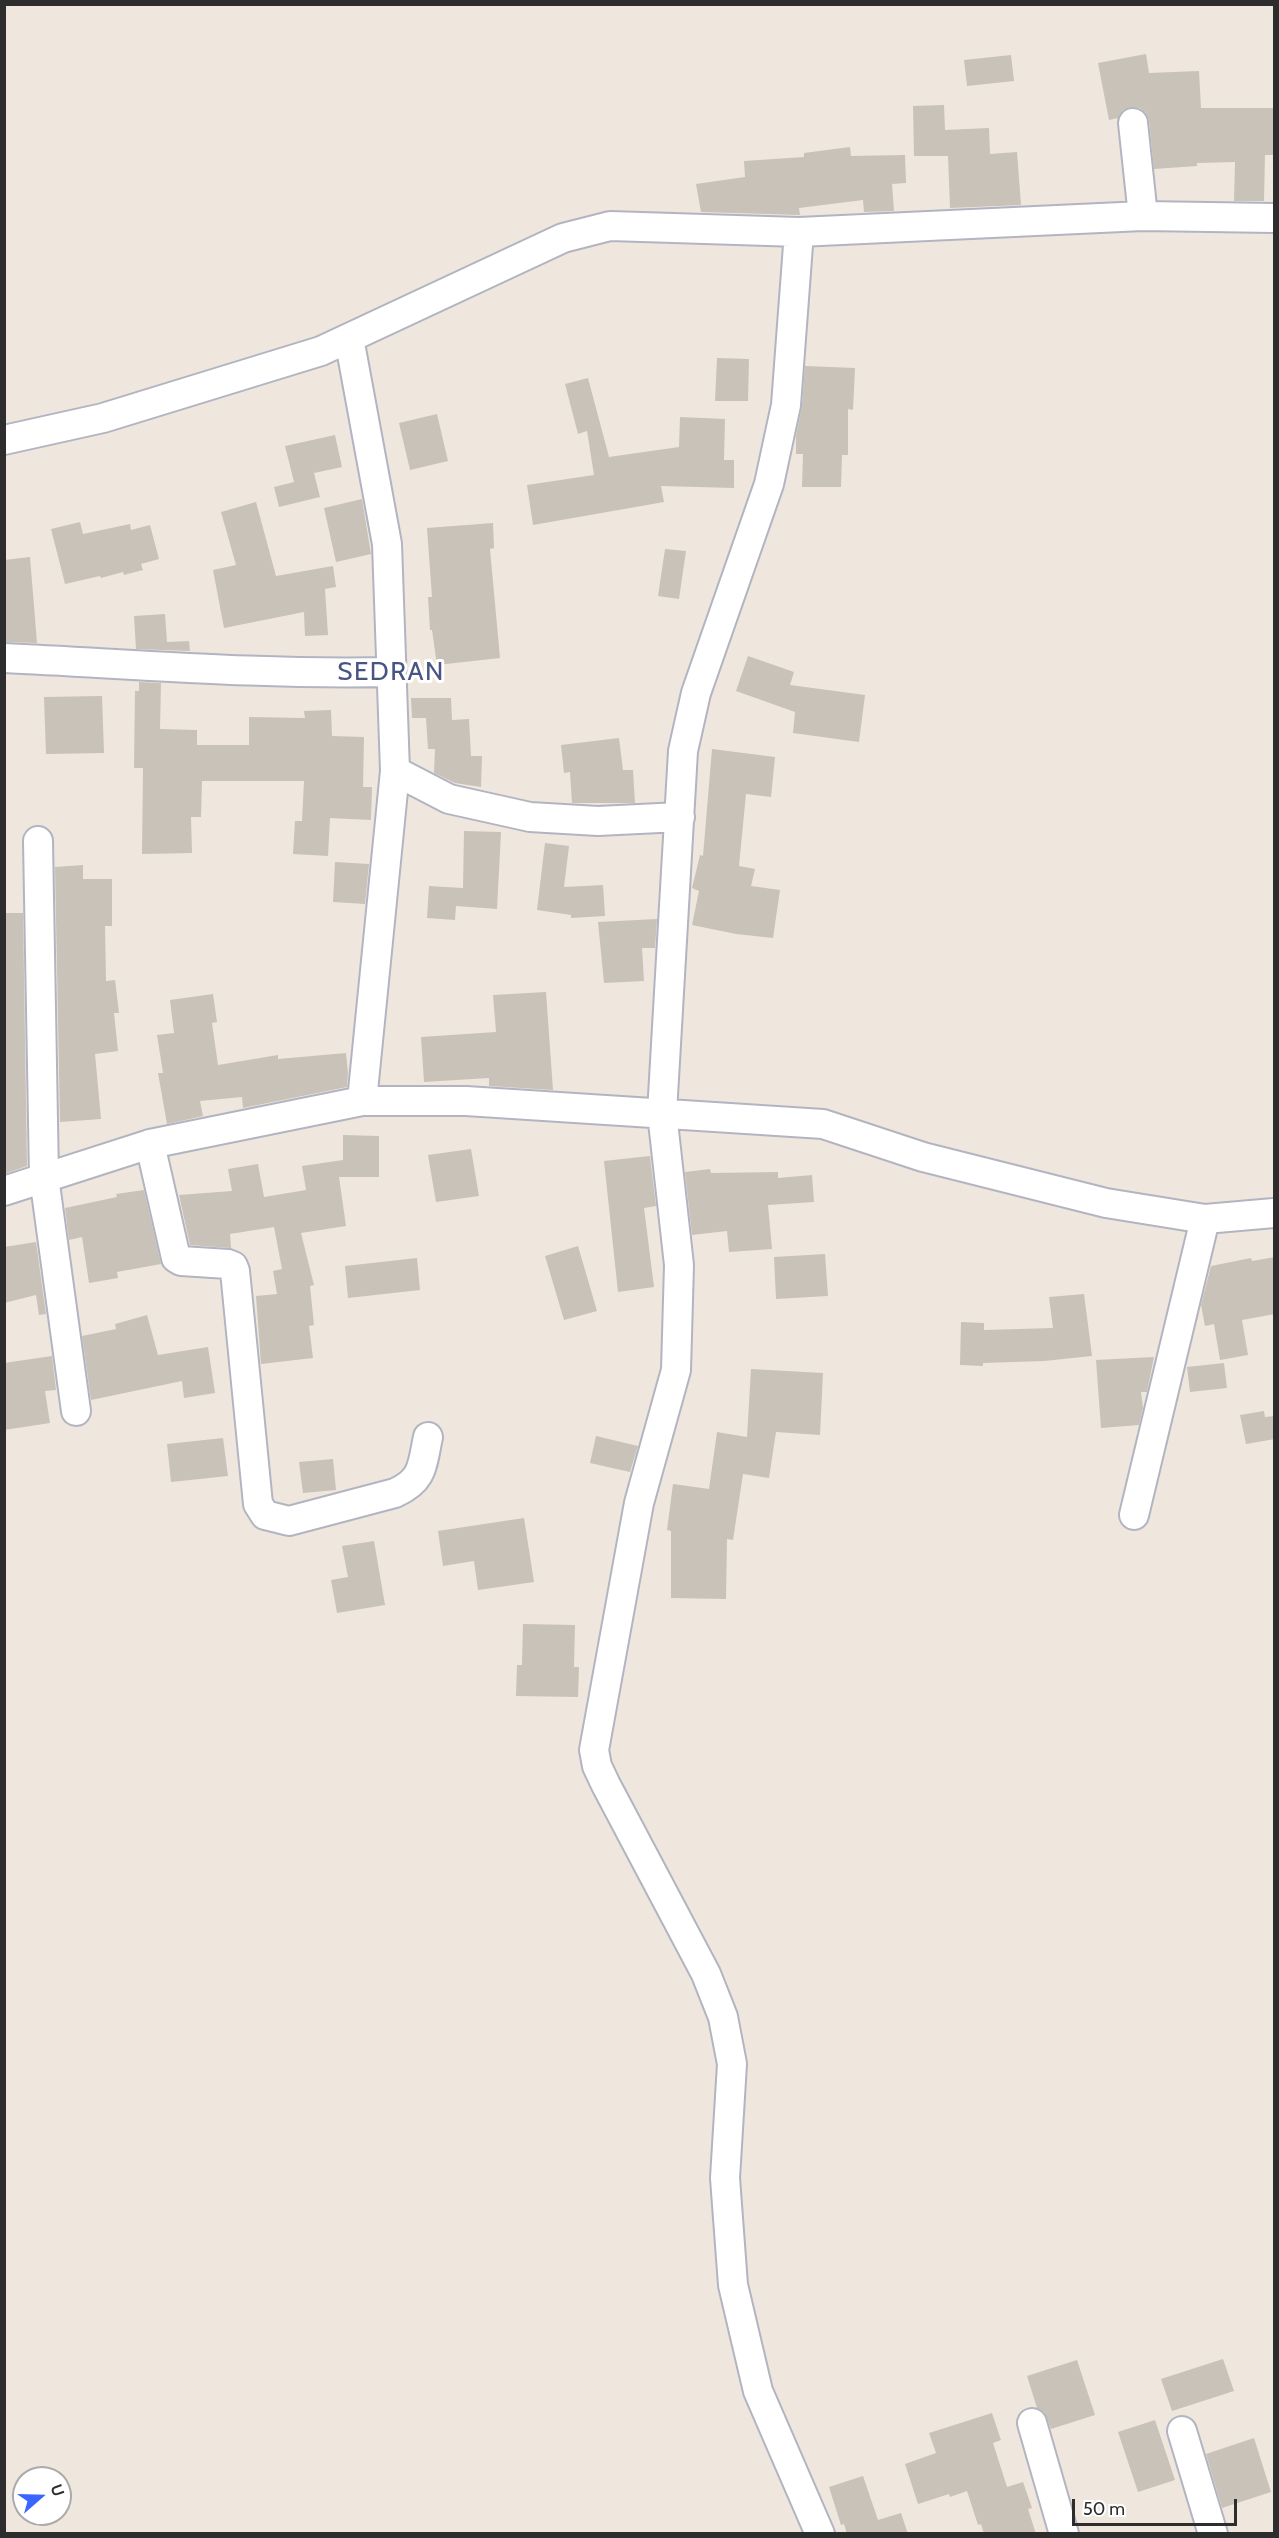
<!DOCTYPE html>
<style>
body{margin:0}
#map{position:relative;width:1279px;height:2538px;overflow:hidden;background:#efe7de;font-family:Cabin,sans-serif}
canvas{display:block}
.frame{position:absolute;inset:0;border:6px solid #2d2d2d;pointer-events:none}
.north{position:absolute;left:12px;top:2466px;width:60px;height:60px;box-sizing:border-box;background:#fff;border:2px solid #ababab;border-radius:50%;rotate:70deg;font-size:16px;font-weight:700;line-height:24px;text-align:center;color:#2d2d2d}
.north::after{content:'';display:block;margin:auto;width:21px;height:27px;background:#3b65ff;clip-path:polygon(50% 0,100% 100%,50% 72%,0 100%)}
.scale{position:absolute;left:1072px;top:2499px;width:165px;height:27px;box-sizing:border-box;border:3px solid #2d2d2d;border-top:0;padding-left:8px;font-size:18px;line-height:21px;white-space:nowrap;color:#2d2d2d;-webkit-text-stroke:4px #fff;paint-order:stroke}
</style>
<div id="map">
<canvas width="1279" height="2538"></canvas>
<div class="frame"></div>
<div class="north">U</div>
<div class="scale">50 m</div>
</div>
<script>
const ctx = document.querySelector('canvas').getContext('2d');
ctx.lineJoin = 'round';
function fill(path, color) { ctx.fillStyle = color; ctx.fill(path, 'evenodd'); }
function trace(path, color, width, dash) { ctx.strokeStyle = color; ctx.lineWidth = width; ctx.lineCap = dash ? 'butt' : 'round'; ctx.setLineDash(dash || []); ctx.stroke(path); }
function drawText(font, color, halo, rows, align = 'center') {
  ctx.font = font + ' Cabin,sans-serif'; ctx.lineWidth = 6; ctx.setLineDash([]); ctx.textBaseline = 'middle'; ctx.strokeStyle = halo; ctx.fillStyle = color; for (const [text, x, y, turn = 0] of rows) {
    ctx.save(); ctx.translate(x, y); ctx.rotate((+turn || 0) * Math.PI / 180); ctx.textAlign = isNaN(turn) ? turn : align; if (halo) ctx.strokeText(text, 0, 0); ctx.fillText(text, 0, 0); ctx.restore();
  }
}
const building = new Path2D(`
 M1146,54L1149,73L1199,71L1201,108H1275V155H1265L1264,201H1234L1235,162L1197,163V166L1154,169L1149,121L1146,113L1140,108L1131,107L1123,110L1118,118L1109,120L1098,63Z
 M1011,55L1014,81L967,86L964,60Z
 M944,105L945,130L989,128L990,154L1017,152L1021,205L950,208L948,156H914L913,106Z
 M850,147L851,156L905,155L906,183L892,184L894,211L864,212L863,200L799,208L800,215L701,212L696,184L745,177L744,161L804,157V153Z
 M717,358L749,359L748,401H715Z
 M805,366L855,368L853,410L848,409V455H842L841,487H802L803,454H796V436L802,406Z
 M588,378L609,457L679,447L680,417L725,419L724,460H734V488L661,486L664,502L533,525L527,485L594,475L587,431L578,434L565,384Z
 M437,414L448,461L410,470L399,423Z
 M335,435L342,467L314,473L320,497L279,507L274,487L294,482L285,446Z
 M362,499L371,554L336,562L324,508Z
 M256,502L276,576L333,566L336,587L325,589L328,635L305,636L304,612L224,628L213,570L236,565L221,512Z
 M80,522L83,534L130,524L131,530L150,525L159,559L141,564L143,570L124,575L123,572L101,578L100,576L65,584L51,529Z
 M493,523L494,548L490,549L500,658L437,665L432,630H430L428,597H432L427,528Z
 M665,549L686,551L679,599L658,596Z
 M30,557L37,643L4,642V560Z
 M165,614L167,642L189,641L190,651L136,649L134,616Z
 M748,656L794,672L790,685L865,695L859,742L793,733L795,712L736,691Z
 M139,682L161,683L160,729L197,730V745H249V717L305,718L304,711L331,710L332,736L364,737L363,787H372L371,820L330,818L328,856L293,854L295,821H302L304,781H202L201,817H191L192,853L142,854L143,768H134L135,691H139Z
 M102,696L104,753L46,754L44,697Z
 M411,698H451L452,720L469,719L471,756H482L481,787L455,783L434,773L435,749H428L426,718H412Z
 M619,738L623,770H633L635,803H572L570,772L564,773L561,745Z
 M712,749L775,757L771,797L746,794L739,866L755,869L751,886L780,890L773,938L736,934L692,925L699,891L692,888L700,855L703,856Z
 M464,831L501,832L497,909L456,906L455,920L427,918L429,886L463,888Z
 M545,843L569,846L564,887L603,885L605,916L571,918V915L537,910Z
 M335,862L369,864L365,904L333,902Z
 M83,865V879H112V926H105L106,981L115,980L119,1013H114L118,1051L95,1054L101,1119L60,1122L55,867Z
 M4,913H23L27,1166L4,1174Z
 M657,919L655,948H642L644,981L604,983L598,922Z
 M546,992L553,1090L489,1086V1078L424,1082L421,1037L496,1032L493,995Z
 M213,994L217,1022L212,1023L218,1065L278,1055V1059L346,1053L348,1073L347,1087L243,1108L242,1097L200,1101L203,1116L167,1124L158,1073H163L157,1035L174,1033L170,1000Z
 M343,1135L379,1136V1177H339L346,1226L301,1233L314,1285L310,1286L314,1325L309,1326L313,1358L261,1364L256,1296L277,1294L273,1271L282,1269L274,1227L230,1234L231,1248L190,1245L179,1195L232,1191L228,1169L258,1164L264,1197L306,1190L302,1166L343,1160Z
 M471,1149L479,1196L436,1202L428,1155Z
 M650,1156L656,1206L644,1208L654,1287L618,1292L604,1161Z
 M710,1169L711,1173L778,1172V1178L812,1175L814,1202L768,1205L772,1249L729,1252L727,1231L692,1235L685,1172Z
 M144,1190L161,1264L117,1272L118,1278L89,1283L82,1237L69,1240L65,1208L117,1197L116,1194Z
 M36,1242L46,1314L39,1315L36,1295L4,1303V1247Z
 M578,1246L597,1311L564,1320L545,1256Z
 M825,1254L828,1296L776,1299L774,1257Z
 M1275,1257V1314L1242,1320L1248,1355L1220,1360L1214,1324L1205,1326L1201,1305L1211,1266L1251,1258L1252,1261Z
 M417,1258L420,1290L348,1298L345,1266Z
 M1084,1294L1092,1356L1044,1361L983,1363V1366L960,1365L961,1322L984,1323V1330L1053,1328L1049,1297Z
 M147,1315L158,1355L208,1347L215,1393L184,1398L182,1381L91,1400L82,1336L116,1329L115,1324Z
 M52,1356L56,1390L45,1391L50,1423L4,1430V1363Z
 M1154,1357L1147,1392H1141L1143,1408L1139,1425L1101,1428L1096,1360Z
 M1224,1363L1227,1388L1190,1392L1187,1367Z
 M751,1369L823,1373L820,1435L776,1432L769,1478L743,1474L733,1540L727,1539L726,1599L671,1598V1531L667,1530L673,1484L709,1489L717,1432L747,1437Z
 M1264,1411L1265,1417L1275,1416V1439L1246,1444L1240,1415Z
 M596,1436L638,1446L630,1472L590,1463Z
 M223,1438L228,1476L171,1482L167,1444Z
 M333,1459L336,1490L303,1493L299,1462Z
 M524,1518L534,1582L478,1590L474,1561L443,1566L438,1531Z
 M374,1541L385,1605L337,1613L331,1580L348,1577L342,1546Z
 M523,1624L575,1625L574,1667H579L578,1697L516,1696L517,1665H522Z
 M1223,2359L1234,2391L1172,2411L1161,2379Z
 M1077,2360L1095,2415L1051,2429L1044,2412L1037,2408L1027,2376Z
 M992,2413L1001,2440L993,2443L1007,2487L1023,2482L1032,2508L1028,2509L1036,2534H984L981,2524L978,2525L967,2491L950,2497L949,2494L918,2504L905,2464L936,2453L929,2433Z
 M1155,2420L1175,2480L1138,2492L1118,2432Z
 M1254,2438L1271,2492L1222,2508L1206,2454Z
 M863,2476L878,2520L901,2513L908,2534H847L844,2524L841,2525L829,2487Z`);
const minor = new Path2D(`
 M1133,123L1143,216
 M799,232L786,405L769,484L696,693L683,751L662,1113L679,1265L676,1370L639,1503L594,1750L597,1766L606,1785L706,1974L723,2017L732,2064L725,2178L733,2285L758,2391L820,2534
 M349,338L387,544L395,771L362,1101
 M4,440L103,418L321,351L563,238L610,226L799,232L1143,216L1274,218
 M4,658C133,664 262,675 391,672
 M395,771L449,799L530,817L598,821L680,817
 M38,841L44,1177L76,1411
 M150,1144L176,1258L181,1261L228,1264L233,1266L235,1271L258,1504L265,1515L289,1521L395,1493C424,1480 422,1465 428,1437
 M4,1191L150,1144L362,1101H466L823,1124L923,1157L1106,1203L1205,1219L1274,1213
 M1134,1515L1205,1219
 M1032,2423L1064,2534
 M1182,2431L1213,2534`);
const quarterNames = [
 ["SEDRAN",391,672]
];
fill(building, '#c8c2b9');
trace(minor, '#b2b5c1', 32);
trace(minor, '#fff', 28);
ctx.letterSpacing = '1.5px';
drawText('26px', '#485482', '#fff', quarterNames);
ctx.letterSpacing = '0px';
</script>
